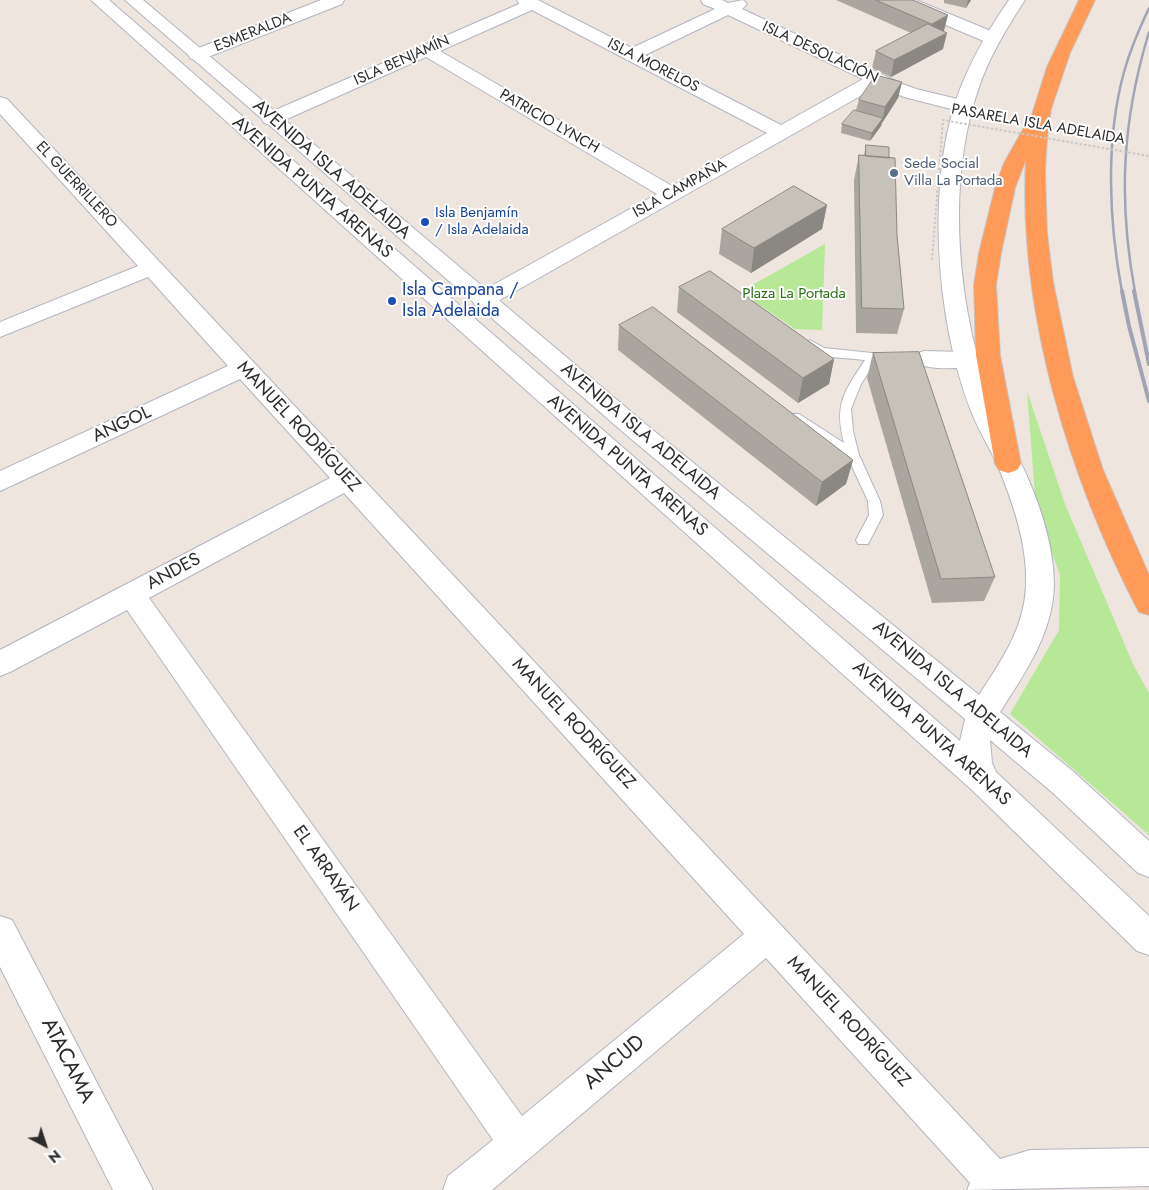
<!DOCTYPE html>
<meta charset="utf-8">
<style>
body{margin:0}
#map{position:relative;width:1149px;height:1190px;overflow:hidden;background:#eee6de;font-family:Jost,sans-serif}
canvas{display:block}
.north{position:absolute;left:20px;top:1120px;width:50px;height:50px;-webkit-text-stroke:4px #fff;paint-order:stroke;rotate:140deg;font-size:14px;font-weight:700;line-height:20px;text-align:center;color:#2c2c2c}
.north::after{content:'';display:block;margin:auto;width:18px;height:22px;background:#2c2c2c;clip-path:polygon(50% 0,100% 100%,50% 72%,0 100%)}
</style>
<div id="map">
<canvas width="1149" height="1190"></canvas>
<div class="north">N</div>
</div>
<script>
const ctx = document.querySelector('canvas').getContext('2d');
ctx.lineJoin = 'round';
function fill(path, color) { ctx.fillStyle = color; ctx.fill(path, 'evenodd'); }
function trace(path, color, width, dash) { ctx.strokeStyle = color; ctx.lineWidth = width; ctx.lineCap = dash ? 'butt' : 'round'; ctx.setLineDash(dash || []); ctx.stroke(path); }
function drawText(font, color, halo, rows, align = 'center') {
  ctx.font = font + ' Jost,sans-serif'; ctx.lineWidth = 4; ctx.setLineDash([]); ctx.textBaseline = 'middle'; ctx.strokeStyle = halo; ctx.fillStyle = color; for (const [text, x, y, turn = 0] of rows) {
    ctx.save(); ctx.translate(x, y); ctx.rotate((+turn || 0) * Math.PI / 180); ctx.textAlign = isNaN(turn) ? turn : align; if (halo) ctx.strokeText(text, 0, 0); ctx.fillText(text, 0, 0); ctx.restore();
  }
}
const green = new Path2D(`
 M825,244L822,330L795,329L740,292Z
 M1027,391L1065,504L1133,664L1149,693V835L1010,714L1059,630L1060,575L1036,509Z`);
const lane = new Path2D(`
 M810,340L824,348L891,355L897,359L891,363L876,361L861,384L851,409L853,431L859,455L880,501L883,515L868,544H858L856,540L869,515L868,501L848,458L789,417L791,414H799L844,443C834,404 844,392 865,360L821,356L804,344Z`);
const street = new Path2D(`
 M321,0H344L342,4L203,59L197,60L191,59L188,55L191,51Z
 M517,0H538L632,48L715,9L703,4L701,0H722L728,3L743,0L747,4L742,9L900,83L916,89L970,102L972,106L970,110L963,112L904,97L878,86L491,305L483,307L475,305L472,300L475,295L657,194L426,57L278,123L271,125L264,123L262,119L264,115L519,4ZM532,10L767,133L672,186L440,51ZM728,15L863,79L781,125L645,55Z
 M894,0H916L998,34L1001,38L998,42L992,43L986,42L896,4Z
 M0,97L7,99L1000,1159L1030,1150L1149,1148V1186L967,1190L970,1183L766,958L492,1190H443L448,1176L493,1140L127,610L10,672L0,676V650L330,478L240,379L0,491V471L228,366L148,277L0,337V322L138,266L0,114ZM344,493L744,934L522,1116L149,598Z
 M924,351L965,352L973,355L977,360L973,365C957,370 932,369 916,364L912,359L916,354Z
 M0,916L12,920L153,1190H113L0,967Z`);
const secondary = new Path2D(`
 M91,0H109L960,741L965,719L630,438L125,0H143L648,426L979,695C1001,661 1024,629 1026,586C1028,545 1012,499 996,462C988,445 978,429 971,411C936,320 925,181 960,89C973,56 989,29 1009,0H1025C1006,29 989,57 978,90C945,188 958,316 995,410C1002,428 1012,444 1020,461C1038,498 1054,544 1054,585C1053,633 1025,673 1000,712L1075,773L1149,841V877L1138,873L1053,793L990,740L992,763L996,772L1149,916V955L1137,951L973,791Z`);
const highway = new Path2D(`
 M1079,0H1095L1070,53L1051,109L1047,139L1045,171L1047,233L1053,282L1073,377L1103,470L1149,575V615L1139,612C1069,478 1018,311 1026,159L1015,188L1001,253L996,285L1000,355L1021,464L1017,470L1008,473L999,470L995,464L976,355L974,285L979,253L995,188L1004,163L1025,126L1030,121L1047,67Z`);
const railFar1 = new Path2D(`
 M1122,292C1109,222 1105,141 1124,72C1130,50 1139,29 1149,8
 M1135,292C1118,200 1122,121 1149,32`);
const rail = new Path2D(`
 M1122,291L1129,326L1149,401
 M1134,291L1149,364`);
const pathBridge = new Path2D(`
 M932,260L943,120L1149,156`);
const wall = new Path2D(`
 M836,0H913L944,31L943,49L891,77L872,68L876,51L911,33Z
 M944,0H971L966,8L944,3Z
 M902,82L898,98L882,123L881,126L870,141L841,133L842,124L856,110L859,100Z
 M866,145L889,158L904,309L897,334L856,333L854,180L859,155H864Z
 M827,205L822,229L751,273L719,254L722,229Z
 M679,287L834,359L829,384L798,403L677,312Z
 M619,325L853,460L846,484L816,506L618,350Z
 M873,353L995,577L984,601L932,603L867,378Z`);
const shadedWall = new Path2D(`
 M968,0H971L966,8Z
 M948,15L944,31L928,40L932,24Z
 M947,33L943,49L891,77L894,60Z
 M902,82L898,98L882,123L885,107Z
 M883,118L881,126L870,141L872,133Z
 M827,205L822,229L751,273L754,248Z
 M834,359L829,384L798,403L803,378Z
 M853,460L846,484L816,506L822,482Z`);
const building = new Path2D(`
 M876,0H913L948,15L932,24Z
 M928,24L947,33L894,60L876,51Z
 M876,75L902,82L885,107L859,100Z
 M854,110L883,118L872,133L842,124Z
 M866,145L889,147V158L866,156Z
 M859,155L895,158L897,235L904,309L862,308Z
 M794,186L827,205L754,248L722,229Z
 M710,271L834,359L803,378L679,287Z
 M653,307L853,460L822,482L619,325Z
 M919,352L995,577L941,579L873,353Z`);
const markers = [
 [894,173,5,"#5c6f8a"],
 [425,222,5,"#1a4fb4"],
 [392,301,5,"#1a4fb4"]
];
const farStreetnames = [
 ["ESMERALDA",253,33,-22],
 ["ISLA DESOLACIÓN",820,53,25],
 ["ISLA BENJAMÍN",402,61,-24],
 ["ISLA MORELOS",653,66,27],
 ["PATRICIO LYNCH",549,122,30],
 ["PASARELA ISLA ADELAIDA",1038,125,10],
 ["EL GUERRILLERO",76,185,47],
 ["ISLA CAMPAÑA",680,189,-29]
];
const farServicenames = [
 ["Sede Social",904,164],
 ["Villa La Portada",904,181]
];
const farTransitnames = [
 ["Isla Benjamín",435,213],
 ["/ Isla Adelaida",435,230]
];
const farParknames = [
 ["Plaza La Portada",794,294]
];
const streetNames = [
 ["AVENIDA ISLA ADELAIDA",331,170,41],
 ["AVENIDA PUNTA ARENAS",312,188,41],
 ["ANGOL",122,425,-25],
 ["MANUEL RODRÍGUEZ",298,427,47],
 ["AVENIDA ISLA ADELAIDA",640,432,40],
 ["AVENIDA PUNTA ARENAS",627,466,41],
 ["ANDES",174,572,-28],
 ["AVENIDA ISLA ADELAIDA",952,690,40],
 ["MANUEL RODRÍGUEZ",573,724,47],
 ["AVENIDA PUNTA ARENAS",931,734,42],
 ["EL ARRAYÁN",325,869,55],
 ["MANUEL RODRÍGUEZ",848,1022,47]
];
const transitNames = [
 ["Isla Campana /",402,291],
 ["Isla Adelaida",402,312]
];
const nearStreetnames = [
 ["ATACAMA",67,1061,63],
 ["ANCUD",615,1063,-40]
];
fill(green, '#b6e897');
trace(lane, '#b2b5c0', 2);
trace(street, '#b2b5c0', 2);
trace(secondary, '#b2b5c0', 2);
trace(highway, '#c8c8c8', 2);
fill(lane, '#fff');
fill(street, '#fff');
fill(secondary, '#fff');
fill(highway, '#ff9a58');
trace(railFar1, '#a0a4b7', 2.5);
trace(rail, '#a0a4b7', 4);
trace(pathBridge, '#c8c8c8', 2, [2.5, 2]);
fill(wall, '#aaa69f');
fill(shadedWall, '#8b8782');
fill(building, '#c6c1b9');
trace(building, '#8b8782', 1);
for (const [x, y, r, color] of markers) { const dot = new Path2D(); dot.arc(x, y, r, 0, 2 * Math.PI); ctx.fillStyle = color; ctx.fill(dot); trace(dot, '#fff', 2); }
drawText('15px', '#2c2c2c', '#fff', farStreetnames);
drawText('15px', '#4e5e75', '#fff', farServicenames, 'left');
drawText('15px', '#164399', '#fff', farTransitnames, 'left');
drawText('15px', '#2c6f16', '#fff', farParknames);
drawText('18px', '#2c2c2c', '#fff', streetNames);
drawText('18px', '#164399', '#fff', transitNames, 'left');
drawText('21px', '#2c2c2c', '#fff', nearStreetnames);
</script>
